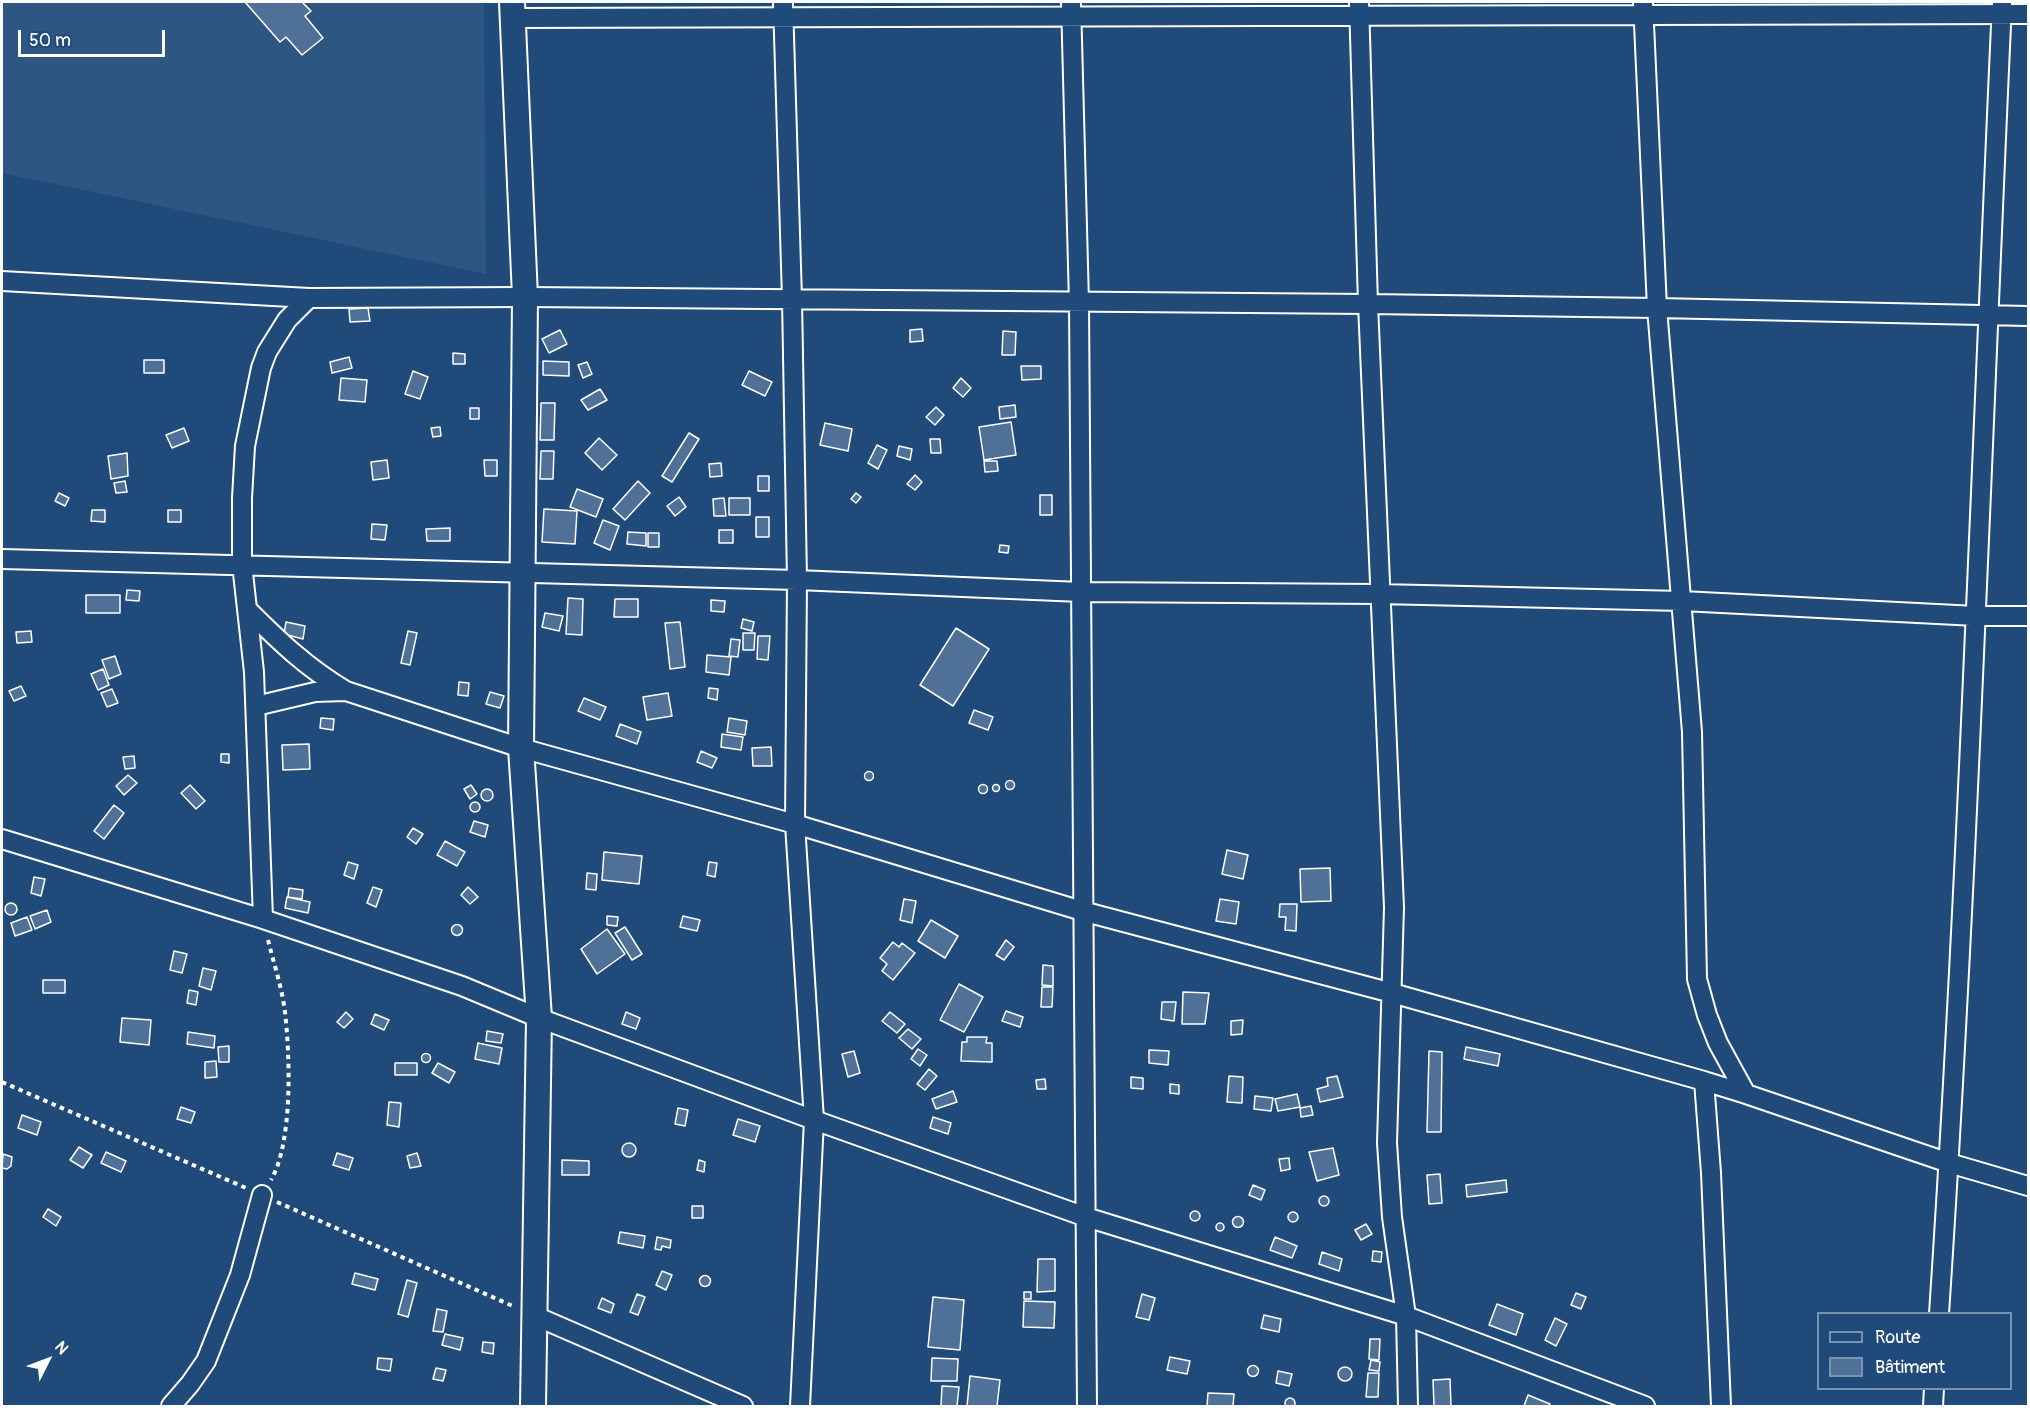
<!DOCTYPE html>
<meta charset="utf-8">
<style>
body{margin:0}
#map{position:relative;width:2030px;height:1408px;overflow:hidden;background:#1f4a7a;font-family:Pangolin,sans-serif}
canvas{display:block}
.frame{position:absolute;inset:0;border:3px solid #fff;pointer-events:none}
.legend{position:absolute;left:1817px;top:1312px;width:195px;height:78px;box-sizing:border-box;background:#1f4a7a;border:2px solid #7992af;margin:0;padding:8px 10px;list-style:none;font-size:18px;color:#fff}
.legend li{display:flex;align-items:center;gap:12px;height:30px}
.legend b{width:30px;border:2px solid #7992af}
.north{position:absolute;left:18px;top:1330px;width:60px;height:60px;-webkit-text-stroke:4px #1f4a7a;paint-order:stroke;rotate:48deg;font-size:16px;font-weight:700;line-height:24px;text-align:center;color:#fff}
.north::after{content:'';display:block;margin:auto;width:21px;height:27px;background:#fff;clip-path:polygon(50% 0,100% 100%,50% 72%,0 100%)}
.scale{position:absolute;left:18px;top:30px;width:147px;height:27px;box-sizing:border-box;border:3px solid #fff;border-top:0;padding-left:8px;font-size:18px;line-height:21px;white-space:nowrap;color:#fff;-webkit-text-stroke:4px #1f4a7a;paint-order:stroke}
</style>
<div id="map">
<canvas width="2030" height="1408"></canvas>
<div class="frame"></div>
<ul class="legend">
<li><b style="height:8px;background:#1f4a7a"></b>Route</li>
<li><b style="height:16px;background:#507197"></b>Bâtiment</li>
</ul>
<div class="north">N</div>
<div class="scale">50 m</div>
</div>
<script>
const ctx = document.querySelector('canvas').getContext('2d');
ctx.lineJoin = 'round';
function fill(path, color) { ctx.fillStyle = color; ctx.fill(path, 'evenodd'); }
function trace(path, color, width, dash) { ctx.strokeStyle = color; ctx.lineWidth = width; ctx.lineCap = dash ? 'butt' : 'round'; ctx.setLineDash(dash || []); ctx.stroke(path); }
const built = new Path2D(`
 M2,2H484L486,274L2,173Z`);
const building = new Path2D(`
 M245,2H302L311,11L305,16L323,38L302,55L286,37L280,42Z
 M368,308L370,321L350,322L349,309Z
 M922,329L923,341L910,342V330Z
 M560,330L567,344L549,353L542,339Z
 M1003,331L1016,332L1015,355H1002Z
 M453,353L465,354V364H453Z
 M349,357L352,368L332,373L330,362Z
 M144,360H164V373H144Z
 M543,361L569,362V376L543,375Z
 M587,362L592,374L583,378L578,365Z
 M1021,366H1041V379L1022,380Z
 M413,371L428,377L420,399L405,394Z
 M749,371L772,382L765,396L742,385Z
 M341,378L367,380L365,402L339,400Z
 M961,378L971,388L963,397L953,388Z
 M600,389L607,400L588,410L581,400Z
 M541,403H555L554,440H540Z
 M1015,405L1016,417L1000,419L999,407Z
 M936,407L944,415L935,425L926,417Z
 M470,408H479V419H470Z
 M1011,422L1016,455L984,460L979,427Z
 M825,423L852,429L848,451L820,445Z
 M440,427L441,436L433,437L431,428Z
 M184,428L189,441L172,448L166,435Z
 M689,433L699,439L672,482L662,476Z
 M599,438L617,455L602,470L585,453Z
 M930,439H940L941,453H931Z
 M877,445L887,450L878,469L868,463Z
 M899,446L912,449L910,460L897,456Z
 M541,451H554L553,479H540Z
 M127,453L128,476L111,479L108,456Z
 M387,460L389,478L373,480L371,462Z
 M484,460H497V476H485Z
 M984,461H997L998,471L985,472Z
 M721,463L722,476L710,477L709,464Z
 M915,475L922,482L915,490L907,484Z
 M758,476H769V491H758Z
 M125,481L127,492L116,493L114,483Z
 M638,481L650,493L625,520L613,509Z
 M577,489L603,499L596,517L570,507Z
 M59,493L69,498L65,506L55,501Z
 M856,493L861,497L856,503L851,499Z
 M1040,495H1052V515H1040Z
 M679,497L686,507L675,516L667,506Z
 M724,498L726,516H714L713,499Z
 M729,498H750V515H729Z
 M544,509L577,511L575,544L542,542Z
 M92,510H105V522L91,521Z
 M168,510H181V522H168Z
 M756,517H769V537H756Z
 M603,520L619,526L610,550L594,543Z
 M372,524L387,525L385,540L371,539Z
 M450,528V541H427L426,529Z
 M719,530H733V543H719Z
 M628,532L646,533V546L627,544Z
 M648,533H659V547H648Z
 M1000,545L1009,546L1008,553L999,552Z
 M127,590L140,591L139,601L126,600Z
 M86,595H120V613H86Z
 M568,598L583,599L582,635L566,634Z
 M615,599H638V617H614Z
 M711,600L725,601L724,612L711,611Z
 M545,613L563,616L559,631L542,627Z
 M743,619L754,622L752,631L741,628Z
 M286,622L305,626L303,639L284,634Z
 M680,622L685,667L670,669L665,623Z
 M956,628L989,649L953,706L920,685Z
 M31,631L32,642L17,643L16,632Z
 M408,631L417,633L410,665L401,663Z
 M743,633H755L754,650H743Z
 M758,636H770L768,660L757,659Z
 M731,639L740,640L738,657L729,656Z
 M707,655L731,657L729,675L706,672Z
 M115,656L121,674L109,679L102,660Z
 M103,669L109,685L98,690L91,674Z
 M459,682L469,683L468,696L458,695Z
 M21,686L26,696L14,701L9,691Z
 M709,688L718,689L717,700L708,698Z
 M112,689L118,703L107,707L101,693Z
 M490,692L504,696L500,708L486,704Z
 M668,693L672,716L647,720L643,697Z
 M584,698L606,707L600,720L578,711Z
 M974,710L993,717L988,730L969,723Z
 M321,718L334,719L333,730L320,728Z
 M729,718L747,721L745,735L727,732Z
 M620,724L641,732L637,744L616,736Z
 M722,734L743,737L741,750L721,747Z
 M309,744L310,769L283,770L282,745Z
 M771,747L772,766H753L752,748Z
 M701,751L717,758L712,768L697,762Z
 M221,754H229V763L221,762Z
 M134,756L135,768L125,769L123,757Z
 M864.5 776a4.5 4.5 0 1 1 9 0a4.5 4.5 0 1 1-9 0Z
 M128,775L137,783L124,795L116,786Z
 M1005.5 785a4.5 4.5 0 1 1 9 0a4.5 4.5 0 1 1-9 0Z
 M992.5 788a3.5 3.5 0 1 1 7 0a3.5 3.5 0 1 1-7 0Z
 M978.5 789a4.5 4.5 0 1 1 9 0a4.5 4.5 0 1 1-9 0Z
 M190,785L205,801L196,809L181,793Z
 M471,785L477,794L470,799L464,789Z
 M481 795a6 6 0 1 1 12 0a6 6 0 1 1-12 0Z
 M470 807a5 5 0 1 1 10 0a5 5 0 1 1-10 0Z
 M114,805L124,813L104,839L94,831Z
 M474,821L488,825L485,837L470,832Z
 M413,828L423,834L416,844L407,837Z
 M445,841L465,852L457,866L437,855Z
 M1227,850L1248,855L1243,879L1222,874Z
 M604,852L642,856L639,884L602,880Z
 M348,862L358,865L354,879L344,875Z
 M709,862L717,863L715,877L707,875Z
 M1330,868L1331,901L1301,902L1300,869Z
 M587,873L597,874L596,890L586,889Z
 M34,877L45,879L41,896L31,893Z
 M373,887L382,890L376,907L367,903Z
 M468,887L478,897L470,904L461,895Z
 M289,888L303,890L302,899L288,897Z
 M287,897L310,902L308,913L285,908Z
 M904,899L916,901L912,923L900,920Z
 M1220,899L1239,902L1236,924L1216,921Z
 M5 909a6 6 0 1 1 12 0a6 6 0 1 1-12 0Z
 M1280,904H1297L1296,931L1285,930L1286,917H1279Z
 M47,910L51,922L35,929L30,916Z
 M607,916L618,917L617,926L607,925Z
 M683,916L700,920L697,931L680,927Z
 M27,917L32,930L15,936L11,923Z
 M931,920L958,936L945,958L918,941Z
 M451.5 930a5.5 5.5 0 1 1 11 0a5.5 5.5 0 1 1-11 0Z
 M625,927L642,954L632,960L615,933Z
 M607,929L625,954L597,974L581,949Z
 M1006,940L1014,947L1004,960L996,955Z
 M893,942L899,947L902,943L915,953L893,980L882,971L887,964L880,958Z
 M174,951L187,954L182,973L170,970Z
 M1043,965L1053,966V986L1042,985Z
 M203,968L216,971L211,990L199,986Z
 M43,980H65V993H43Z
 M959,984L983,997L964,1032L940,1020Z
 M1042,987H1053L1052,1007H1041Z
 M189,990L198,992L196,1005L187,1003Z
 M1183,992L1209,993L1205,1024H1182Z
 M1162,1002H1176L1174,1021L1161,1019Z
 M1006,1011L1023,1017L1020,1027L1002,1021Z
 M346,1012L353,1019L344,1028L337,1022Z
 M626,1012L640,1018L636,1029L622,1024Z
 M890,1012L905,1024L897,1033L882,1021Z
 M375,1014L389,1020L384,1030L371,1024Z
 M122,1018L151,1020L149,1045L120,1042Z
 M1243,1020L1242,1034L1231,1035V1021Z
 M908,1029L921,1039L912,1049L899,1038Z
 M487,1031L503,1034L501,1043L486,1041Z
 M188,1032L215,1036L214,1048L187,1044Z
 M967,1037H987L986,1043H992V1062L961,1061L962,1042H967Z
 M478,1043L502,1048L499,1064L475,1059Z
 M229,1046V1062H219L218,1047Z
 M1466,1047L1500,1054L1498,1066L1464,1059Z
 M918,1049L927,1055L920,1066L911,1059Z
 M1149,1050L1169,1051L1168,1065L1149,1063Z
 M854,1051L860,1073L848,1077L842,1054Z
 M1429,1051L1442,1052L1441,1132H1427Z
 M421.5 1058a4.5 4.5 0 1 1 9 0a4.5 4.5 0 1 1-9 0Z
 M216,1061L217,1077L205,1078V1062Z
 M395,1063H417V1075H395Z
 M438,1063L455,1072L449,1083L432,1073Z
 M929,1069L937,1076L925,1090L917,1084Z
 M1229,1076L1243,1077L1242,1103L1227,1102Z
 M1337,1076L1343,1097L1320,1102L1317,1089L1328,1086L1327,1078Z
 M1131,1077L1143,1078V1089L1131,1088Z
 M1045,1079L1046,1089H1037L1036,1080Z
 M1170,1084L1179,1085V1094L1170,1093Z
 M953,1091L957,1102L936,1109L932,1099Z
 M1297,1094L1300,1107L1278,1111L1275,1099Z
 M1255,1096L1273,1098L1271,1111L1254,1109Z
 M389,1102L401,1103L399,1127L387,1125Z
 M1311,1106L1313,1115L1301,1117L1300,1108Z
 M181,1107L195,1112L191,1123L177,1119Z
 M678,1108L688,1110L685,1126L675,1124Z
 M22,1115L41,1122L37,1135L18,1128Z
 M933,1117L951,1123L948,1134L930,1128Z
 M738,1119L760,1126L755,1142L733,1135Z
 M622 1150a7 7 0 1 1 14 0a7 7 0 1 1-14 0Z
 M79,1147L92,1155L83,1168L70,1160Z
 M1333,1148L1339,1175L1317,1181L1309,1152Z
 M106,1152L126,1161L121,1172L101,1163Z
 M337,1153L353,1158L349,1170L333,1165Z
 M417,1153L421,1166L410,1168L407,1156Z
 M3,1154L12,1157L11,1166L7,1169L2,1168Z
 M1289,1158L1290,1169L1281,1171L1279,1159Z
 M562,1160L589,1161V1175H562Z
 M699,1160L705,1162L704,1172L697,1170Z
 M1440,1174L1442,1203L1429,1204L1427,1175Z
 M1506,1180L1507,1192L1467,1197L1466,1185Z
 M1253,1185L1265,1190L1261,1200L1249,1195Z
 M1319 1201a5 5 0 1 1 10 0a5 5 0 1 1-10 0Z
 M692,1206H703V1218H692Z
 M48,1209L61,1217L56,1226L43,1217Z
 M1190 1216a5 5 0 1 1 10 0a5 5 0 1 1-10 0Z
 M1288 1217a5 5 0 1 1 10 0a5 5 0 1 1-10 0Z
 M1232.5 1222a5.5 5.5 0 1 1 11 0a5.5 5.5 0 1 1-11 0Z
 M1216 1227a4 4 0 1 1 8 0a4 4 0 1 1-8 0Z
 M1366,1224L1372,1234L1361,1240L1355,1230Z
 M620,1232L645,1236L643,1248L618,1243Z
 M657,1237L671,1240L670,1248L662,1246L661,1250L655,1249Z
 M1275,1237L1297,1246L1292,1258L1270,1250Z
 M1373,1251L1382,1252L1381,1262L1372,1261Z
 M1322,1252L1342,1259L1339,1271L1319,1264Z
 M1038,1259H1055V1291L1037,1292Z
 M662,1271L672,1275L666,1290L656,1285Z
 M355,1273L378,1279L375,1290L352,1284Z
 M699.5 1281a5.5 5.5 0 1 1 11 0a5.5 5.5 0 1 1-11 0Z
 M407,1280L417,1283L408,1317L398,1314Z
 M1024,1292H1031V1299H1024Z
 M1576,1293L1586,1297L1581,1309L1571,1305Z
 M637,1294L645,1297L638,1315L630,1312Z
 M1142,1294L1155,1298L1149,1320L1136,1317Z
 M933,1297L964,1300L960,1350L928,1347Z
 M602,1298L614,1304L611,1313L598,1308Z
 M1024,1301L1055,1302L1054,1328L1023,1327Z
 M1497,1304L1523,1314L1516,1335L1489,1325Z
 M437,1309L447,1311L443,1332L433,1331Z
 M1264,1315L1281,1319L1279,1332L1261,1328Z
 M1555,1318L1567,1324L1556,1346L1545,1340Z
 M445,1334L463,1338L460,1350L442,1345Z
 M1370,1339H1380L1379,1360L1369,1359Z
 M483,1342L494,1343L493,1354L482,1352Z
 M1170,1357L1190,1361L1187,1374L1167,1370Z
 M378,1358L392,1359L390,1371L377,1369Z
 M932,1358L958,1359L957,1381H931Z
 M1371,1360L1380,1362L1379,1371L1369,1370Z
 M1247.5 1371a5.5 5.5 0 1 1 11 0a5.5 5.5 0 1 1-11 0Z
 M1338 1374a7 7 0 1 1 14 0a7 7 0 1 1-14 0Z
 M436,1368L446,1370L443,1381L433,1379Z
 M1278,1371L1292,1374L1289,1386L1276,1383Z
 M1368,1373H1379L1378,1397H1366Z
 M970,1376L1000,1380L997,1406H967Z
 M1450,1379L1451,1406H1434L1433,1380Z
 M942,1386L959,1387L957,1406H941Z
 M1208,1393L1234,1394L1233,1406H1207Z
 M1528,1395L1550,1404L1549,1406H1524Z
 M1285 1403a5 5 0 1 1 10 0a5 5 0 1 1-10 0Z`);
const path = new Path2D(`
 M268,940C274,964 282,988 285,1012C290,1056 293,1142 271,1180
 M2,1082L246,1188
 M277,1202L515,1307`);
const minor = new Path2D(`
 M783,2L792,299L797,580L795,824L814,1120L800,1406
 M1071,2L1079,303L1087,1406
 M1359,2L1368,304L1394,907L1387,1143L1392,1217L1406,1316L1408,1406
 M1643,2L1657,308L1692,732L1697,979L1707,1015L1718,1043L1746,1094
 M513,18L2028,14
 M2,281L309,298L525,297L1368,304L1657,308L2028,316
 M2,559L797,580L1081,592L1380,594L1682,601L1976,616H2028
 M247,609C279,641 307,668 346,691L521,748L795,824L1082,911L1392,993L1704,1081L1746,1094L1949,1163L2028,1186
 M256,706L315,692L346,691
 M2,839L263,919L462,986L539,1018L814,1120L1086,1217L1406,1316L1645,1406
 M263,919L254,672L242,564V498L245,446L261,368L267,352L287,320L309,298
 M1704,1081L1711,1173L1721,1406
 M1939,1314C1968,877 1982,440 2002,3
 M533,1315L743,1406
 M171,1406L190,1384L206,1361L240,1275L262,1195
 M1933,1406L1934,1388`);
const tertiary = new Path2D(`
 M512,2L525,297L521,748L539,1018L533,1406`);
fill(built, '#2e5683');
fill(building, '#507197');
trace(building, '#fff', 1.5);
trace(minor, '#fff', 22);
trace(tertiary, '#fff', 28);
trace(path, '#fff', 4, [4.5, 4.5]);
trace(minor, '#1f4a7a', 18);
trace(tertiary, '#1f4a7a', 24);
</script>
